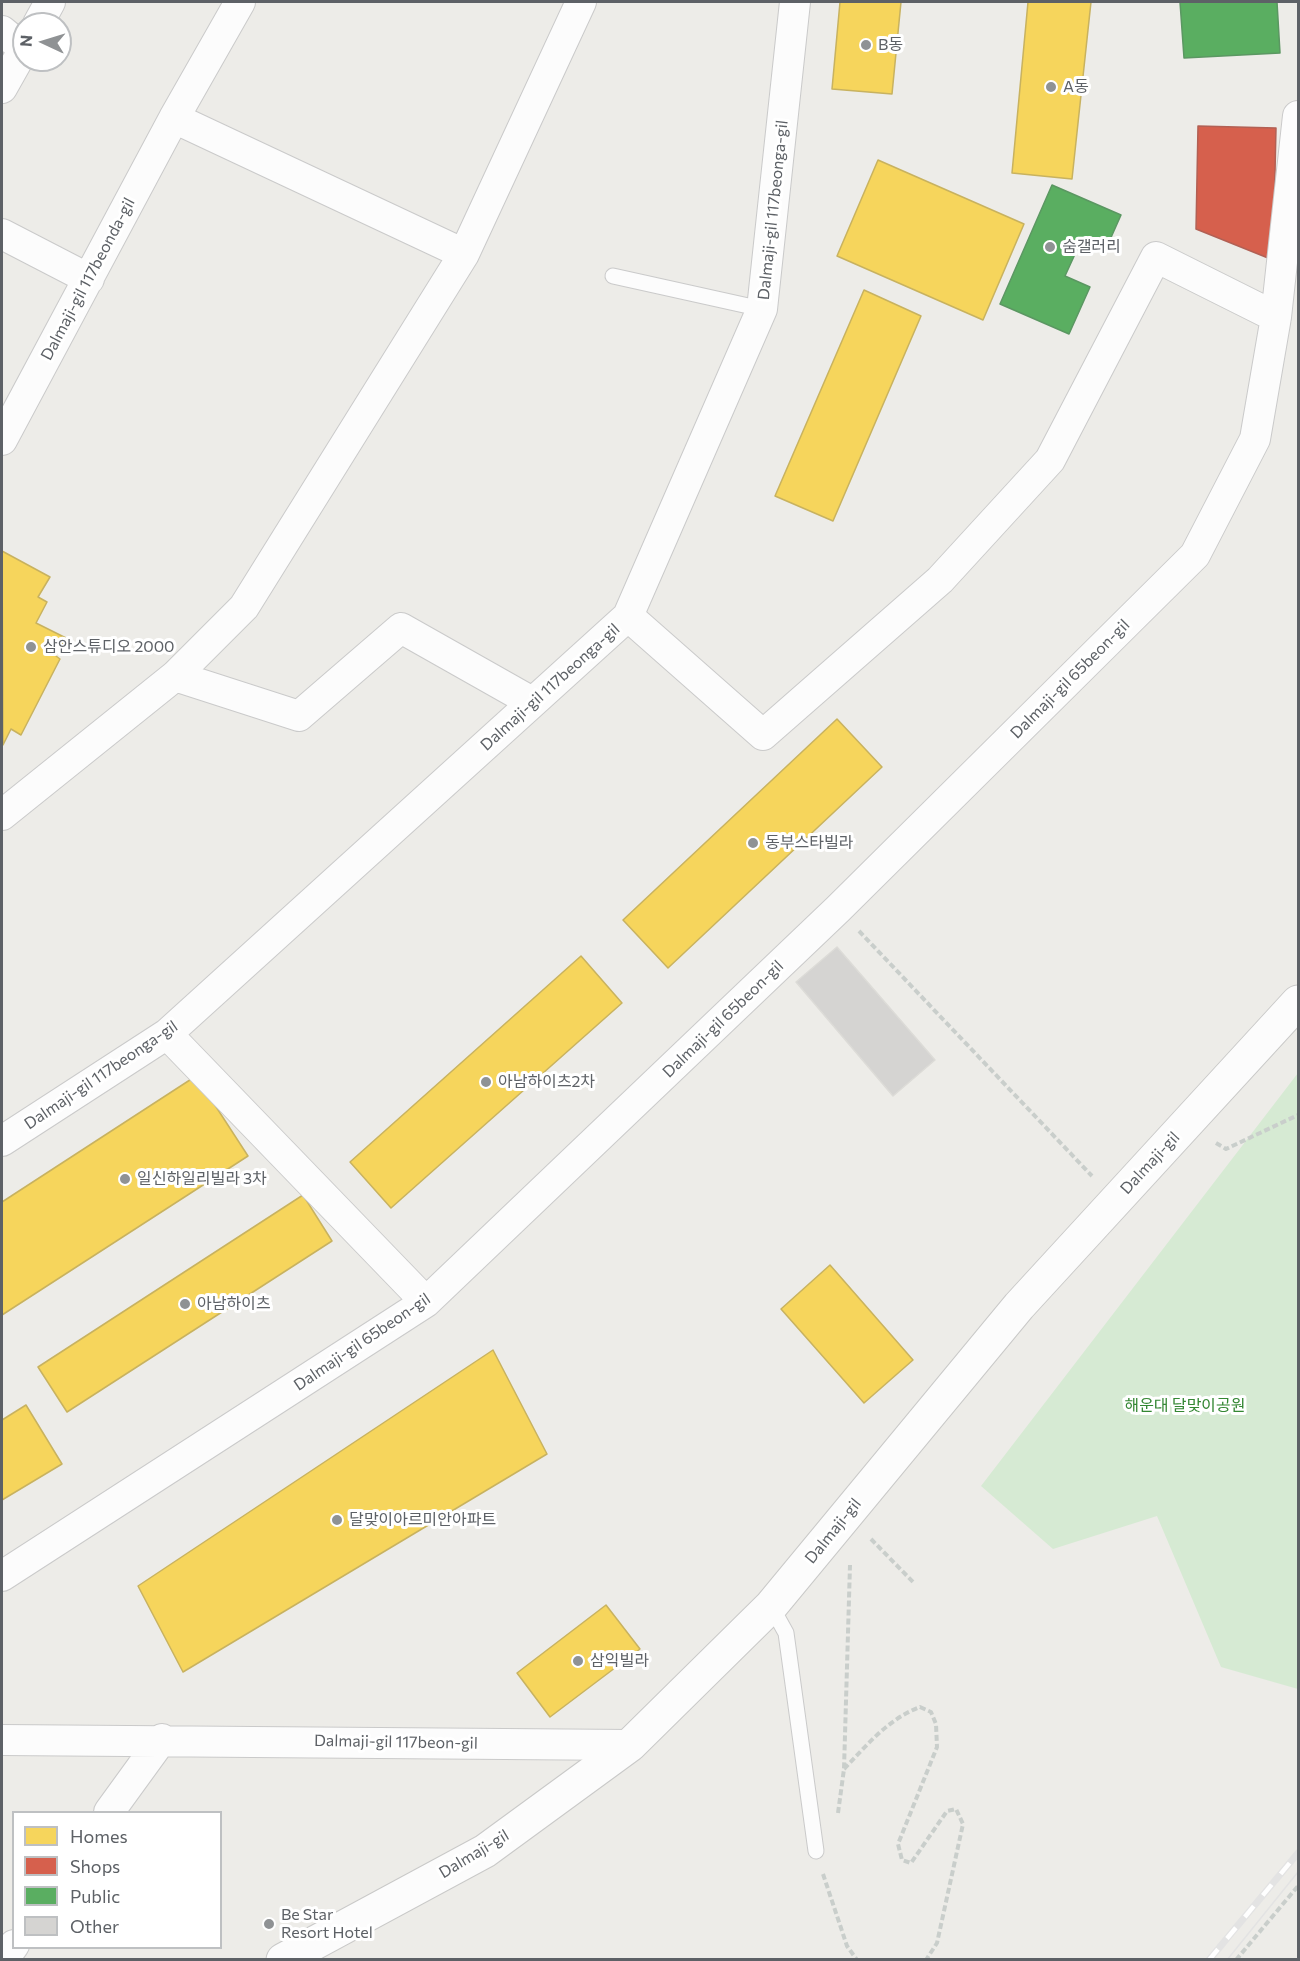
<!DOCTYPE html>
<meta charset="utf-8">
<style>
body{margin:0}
#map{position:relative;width:1300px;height:1961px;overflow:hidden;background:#edece8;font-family:Commissioner,sans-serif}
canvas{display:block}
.frame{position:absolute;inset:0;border:3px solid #5d6166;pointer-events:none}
.legend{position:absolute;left:12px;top:1811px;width:210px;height:138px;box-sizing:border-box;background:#fff;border:2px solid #bec0c2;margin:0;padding:8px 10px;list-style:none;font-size:18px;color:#5d6166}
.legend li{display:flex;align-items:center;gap:12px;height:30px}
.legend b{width:30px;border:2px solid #bec0c2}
.north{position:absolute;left:12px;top:12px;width:60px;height:60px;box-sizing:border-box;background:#fff;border:2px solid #bec0c2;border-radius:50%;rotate:274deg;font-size:16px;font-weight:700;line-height:24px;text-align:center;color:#5d6166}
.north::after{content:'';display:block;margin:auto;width:21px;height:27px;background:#8f9294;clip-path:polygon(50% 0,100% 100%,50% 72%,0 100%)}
</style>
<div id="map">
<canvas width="1300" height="1961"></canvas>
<div class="frame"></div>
<ul class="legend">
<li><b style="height:16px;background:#f6d55c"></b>Homes</li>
<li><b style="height:16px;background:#d6604d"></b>Shops</li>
<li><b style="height:16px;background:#5aae61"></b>Public</li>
<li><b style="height:16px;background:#d5d4d2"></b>Other</li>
</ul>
<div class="north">N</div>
</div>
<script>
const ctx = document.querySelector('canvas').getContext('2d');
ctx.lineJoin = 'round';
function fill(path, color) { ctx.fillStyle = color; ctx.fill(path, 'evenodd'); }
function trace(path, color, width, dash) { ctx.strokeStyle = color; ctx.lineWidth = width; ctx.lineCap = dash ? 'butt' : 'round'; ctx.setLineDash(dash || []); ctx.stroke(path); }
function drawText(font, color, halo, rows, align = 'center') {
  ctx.font = font + ' Commissioner,"Noto Sans KR",sans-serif'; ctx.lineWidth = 6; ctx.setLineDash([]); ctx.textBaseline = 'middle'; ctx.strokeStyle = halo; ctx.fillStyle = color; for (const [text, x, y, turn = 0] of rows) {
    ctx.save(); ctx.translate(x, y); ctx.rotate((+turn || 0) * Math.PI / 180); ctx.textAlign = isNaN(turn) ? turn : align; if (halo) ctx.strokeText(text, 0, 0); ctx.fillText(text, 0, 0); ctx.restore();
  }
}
const green = new Path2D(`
 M1298,1073V1689L1221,1667L1157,1516L1053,1549L981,1486Z`);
const homes = new Path2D(`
 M840,2H901L892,94L832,89Z
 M1028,2H1091L1072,179L1012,173Z
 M878,160L1024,224L983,320L837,256Z
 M864,290L921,316L833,521L775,496Z
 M2,551L50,577L38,597L47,602L36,623L66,638L56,656L60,659L21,735L11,729L3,745Z
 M837,719L882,767L668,968L623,920Z
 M581,956L622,1003L391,1208L350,1162Z
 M196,1076L248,1156L2,1315V1202Z
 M303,1195L332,1241L67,1412L38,1367Z
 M830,1265L913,1360L864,1403L781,1309Z
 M493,1350L547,1454L183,1672L138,1586Z
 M26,1405L62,1464L2,1500V1420Z
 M606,1605L640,1649L550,1717L517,1673Z`);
const shops = new Path2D(`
 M1198,126L1276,128L1273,260L1196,229Z`);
const public = new Path2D(`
 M1180,2H1277L1280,53L1184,58Z
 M1052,185L1121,215L1105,251L1081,241L1065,276L1090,287L1069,334L1000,304Z`);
const building = new Path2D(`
 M837,947L935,1060L893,1096L796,982Z`);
const path = new Path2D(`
 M859,931L1092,1176
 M1216,1143L1226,1149L1298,1115
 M871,1539L913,1582
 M844,1769C867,1745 888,1719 920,1707L931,1712L936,1724L937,1747L898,1844L902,1860L911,1863L947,1811L956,1809L963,1824L937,1943L926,1960
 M838,1813L844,1769L850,1565
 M823,1874L847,1946L857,1960
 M1236,1960L1298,1886`);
const lane = new Path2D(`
 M613,276L762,309
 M771,1606L786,1633L816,1851`);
const street = new Path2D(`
 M38,24L50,2
 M2,31L24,49
 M2,88L24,49
 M174,118L464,254
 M2,234L89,279
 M2,440L174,118L240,2
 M628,616L763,735L940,580L1050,460L1156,257L1276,317
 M175,676L299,716L401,628L532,702
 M2,815L175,676L244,607L464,254L581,2
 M167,1034L426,1302
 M2,1141L167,1034L628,616L762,309L795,2
 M2,1576L426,1302L838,909L1195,555L1255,439L1276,317L1298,116
 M2,1740L630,1745
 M109,1812L162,1739
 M3,1960L14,1945`);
const secondary = new Path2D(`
 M283,1960L485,1851L630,1745L771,1606L1019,1306L1298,1002`);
const tram = new Path2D(`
 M1227,1960L1298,1872`);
const rail = new Path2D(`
 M1209,1960L1298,1853`);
const markers = [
 [866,45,6,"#8f9294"],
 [1051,87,6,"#8f9294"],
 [1050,247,6,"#8f9294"],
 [31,647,6,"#8f9294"],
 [753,843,6,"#8f9294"],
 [486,1082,6,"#8f9294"],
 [125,1179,6,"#8f9294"],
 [185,1304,6,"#8f9294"],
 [337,1520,6,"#8f9294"],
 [578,1661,6,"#8f9294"],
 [269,1924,6,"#8f9294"]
];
const poiNames = [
 ["B동",878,45],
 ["A동",1063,87],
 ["숨갤러리",1062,247],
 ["삼안스튜디오 2000",43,647],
 ["동부스타빌라",765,843],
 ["아남하이츠2차",498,1082],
 ["일신하일리빌라 3차",137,1179],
 ["아남하이츠",197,1304],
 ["달맞이아르미안아파트",349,1520],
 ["삼익빌라",590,1661],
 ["Be Star",281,1915],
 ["Resort Hotel",281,1933]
];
const streetNames = [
 ["Dalmaji-gil 117beonga-gil",773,210,-84],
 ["Dalmaji-gil 117beonda-gil",88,279,-62],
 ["Dalmaji-gil 65beon-gil",1070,679,-45],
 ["Dalmaji-gil 117beonga-gil",550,687,-42],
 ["Dalmaji-gil 65beon-gil",723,1019,-44],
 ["Dalmaji-gil 117beonga-gil",101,1075,-34],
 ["Dalmaji-gil",1150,1163,-47],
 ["Dalmaji-gil 65beon-gil",362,1342,-34],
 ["Dalmaji-gil",833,1531,-51],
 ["Dalmaji-gil 117beon-gil",396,1742,1],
 ["Dalmaji-gil",474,1854,-31]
];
const parkNames = [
 ["해운대 달맞이공원",1185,1406]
];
fill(green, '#d6ead3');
fill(homes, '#f6d55c');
trace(homes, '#c8b25f', 1.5);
fill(shops, '#d6604d');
trace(shops, '#b26054', 1.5);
fill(public, '#5aae61');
trace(public, '#5b9762', 1.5);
fill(building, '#d5d4d2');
trace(building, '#dcdbd7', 1.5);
trace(lane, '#cacaca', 17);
trace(street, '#cacaca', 32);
trace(secondary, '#c9c9c8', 35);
trace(path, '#c9cecb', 4, [6, 3]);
trace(lane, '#fcfcfc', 15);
trace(street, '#fcfcfc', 30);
trace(secondary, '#fcfcfc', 33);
trace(tram, '#e3e3e3', 1.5);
trace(rail, '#e3e3e3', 7);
trace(rail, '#fff', 4.5, [14]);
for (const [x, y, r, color] of markers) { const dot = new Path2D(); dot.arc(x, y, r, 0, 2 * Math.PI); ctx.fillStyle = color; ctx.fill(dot); trace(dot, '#fff', 2); }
drawText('16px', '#5d6166', '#fff', poiNames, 'left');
drawText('16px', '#5d6166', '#fff', streetNames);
drawText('16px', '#348733', '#fff', parkNames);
</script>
